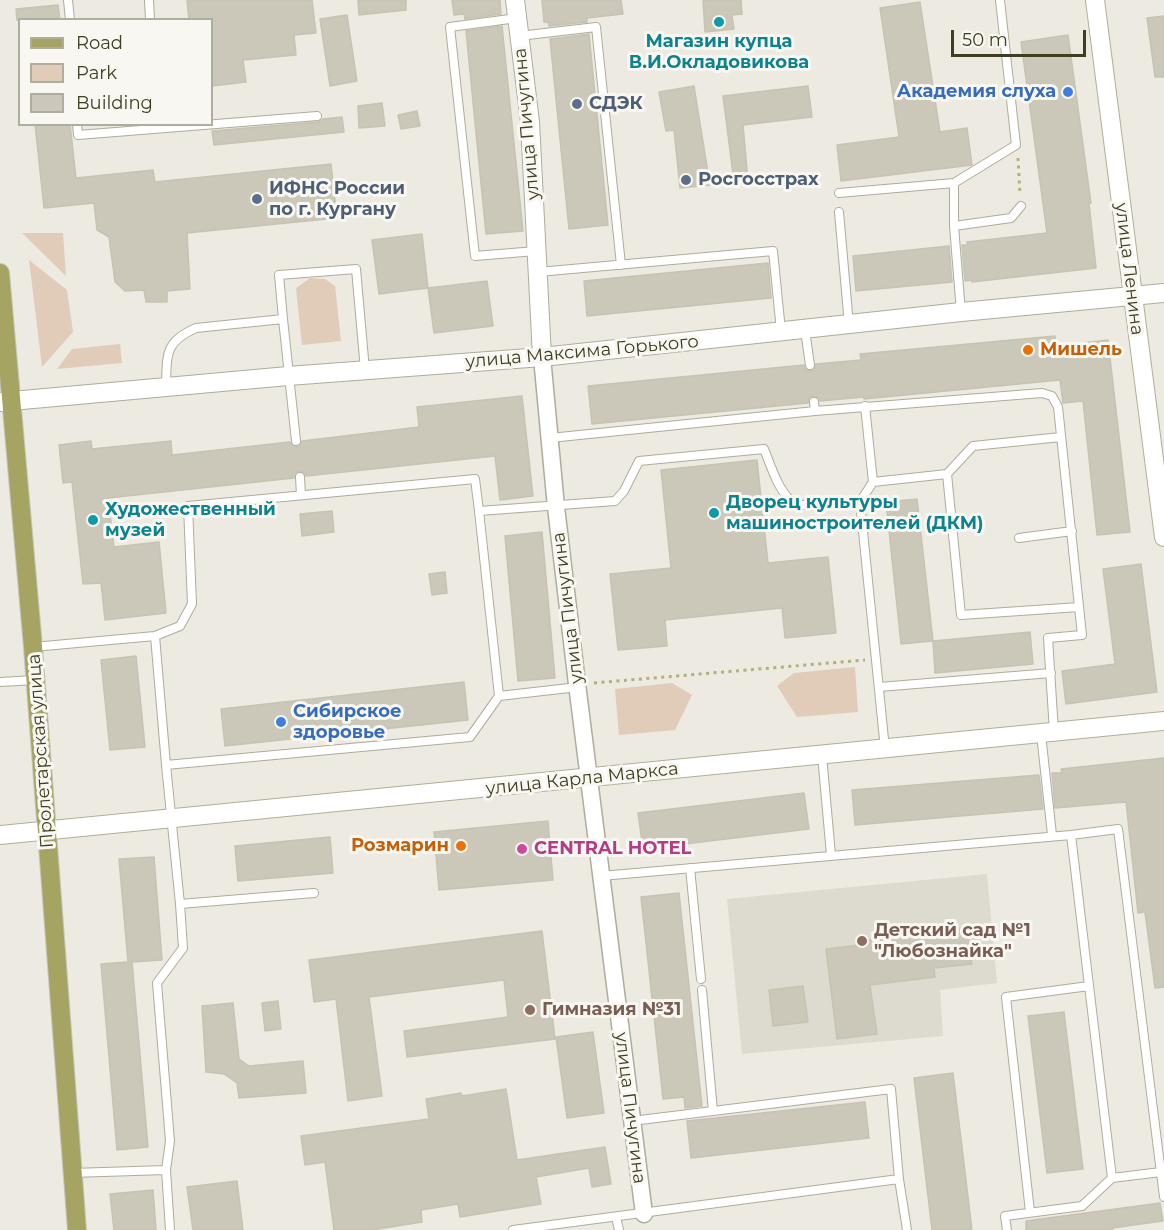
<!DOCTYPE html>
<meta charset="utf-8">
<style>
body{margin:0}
#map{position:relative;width:1164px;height:1230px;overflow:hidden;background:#edeae1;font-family:Montserrat,sans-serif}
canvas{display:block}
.legend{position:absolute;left:18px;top:18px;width:195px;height:108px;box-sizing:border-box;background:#f9f7f2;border:2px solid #afad9e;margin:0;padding:8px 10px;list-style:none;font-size:18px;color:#3f3e20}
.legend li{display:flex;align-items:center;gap:12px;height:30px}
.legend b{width:30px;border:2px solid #afad9e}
.scale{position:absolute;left:951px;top:30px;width:135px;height:27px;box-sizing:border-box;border:3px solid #3f3e20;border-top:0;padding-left:8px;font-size:18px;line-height:21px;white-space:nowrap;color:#3f3e20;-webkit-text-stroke:4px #f9f7f2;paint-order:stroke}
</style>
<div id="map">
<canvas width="1164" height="1230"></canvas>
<ul class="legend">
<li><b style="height:8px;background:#a6a462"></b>Road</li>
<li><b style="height:16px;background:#e0ccb8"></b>Park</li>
<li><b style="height:16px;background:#cbc7b9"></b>Building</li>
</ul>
<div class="scale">50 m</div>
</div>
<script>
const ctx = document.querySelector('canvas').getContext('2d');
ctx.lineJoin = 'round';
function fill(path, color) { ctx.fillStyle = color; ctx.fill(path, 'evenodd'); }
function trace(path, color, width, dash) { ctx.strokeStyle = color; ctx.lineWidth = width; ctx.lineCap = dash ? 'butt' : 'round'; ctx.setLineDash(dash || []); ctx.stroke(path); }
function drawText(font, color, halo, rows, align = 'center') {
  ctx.font = font + ' Montserrat,sans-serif'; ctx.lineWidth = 6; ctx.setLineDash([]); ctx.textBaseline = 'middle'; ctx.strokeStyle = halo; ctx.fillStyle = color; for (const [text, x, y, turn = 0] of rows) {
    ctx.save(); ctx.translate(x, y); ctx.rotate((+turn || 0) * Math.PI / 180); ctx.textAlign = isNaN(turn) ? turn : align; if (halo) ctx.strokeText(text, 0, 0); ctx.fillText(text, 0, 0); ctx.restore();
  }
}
const built = new Path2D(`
 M987,874L997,983L940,990L943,1036L742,1054L727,899Z`);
const green = new Path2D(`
 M22,233H63L66,276Z
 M29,260L67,290L73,332L42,367Z
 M310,278L325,279L335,286L341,341L302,345L296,288Z
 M120,344L122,363L57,369L72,349Z
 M855,667L858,712L797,717L777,686L794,673Z
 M672,683L692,695L675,730L619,735L615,689Z`);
const building = new Path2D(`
 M187,0H312L316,33L294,35L296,55L243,60L246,82L212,86V20H189Z
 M358,0H406V10L359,15Z
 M452,0H500L501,14L465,19L464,14L454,15Z
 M542,0H621L623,14L587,18V22L549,26L548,22H544Z
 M703,0H741L742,14L732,15L734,29L705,32Z
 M920,2L940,132L967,128L972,165L841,181L837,145L899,137L880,8Z
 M58,5L60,20H17L16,9Z
 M347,15L357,81L330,86L320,19Z
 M1164,16V77H1155L1147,18Z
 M502,26L523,231L486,234L466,31Z
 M589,34L608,225L569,229L550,39Z
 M1068,35L1091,203H1089L1096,268L972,282V280L965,281L962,245H968L967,242L1047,233L1021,42Z
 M694,86L710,185L680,188L674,130L666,131L659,92Z
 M808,86L812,117L743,125L748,181L734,182L723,96Z
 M382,103L385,126L359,128L358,106Z
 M417,111L420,126L401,129L398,115Z
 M342,117L344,132L214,145L212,131L318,122L323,119Z
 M35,124H70L76,178L153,170L155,182L331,164L337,218L187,233L190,289L167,291V302H146L144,290L125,291L115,282L109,237L97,230L94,203L44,208Z
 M422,234L428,288L379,294L372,240Z
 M949,246L952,282L856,291L853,256Z
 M768,263L771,298L587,316L584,281Z
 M487,281L493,326L434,333L428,288Z
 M1055,336L1056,346L1108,340L1130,532L1097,535L1083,401L1063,403L1060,380L864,399V397L820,401L819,398L814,396L810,397L808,403L592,424L588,386L804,365L805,369L810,371L814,370L816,364L861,360L860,354Z
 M522,396L533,496L500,500L495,456L306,476L303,472L299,471L295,474L294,478L108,498L114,547L159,542L166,613L105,620L101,583L83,584L72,482L63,483L59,445L91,441L92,449L171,441L172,455L290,442L296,447L300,446L302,441L419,427L417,407Z
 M757,460L768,563L828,557L836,633L785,638L782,608L665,620L667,646L618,650L610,574L671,568L661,470Z
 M917,499L933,641L901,644L886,502Z
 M332,511L334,532L302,536L300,514Z
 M542,532L555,678L518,681L505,536Z
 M1141,564L1157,692L1066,704L1062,671L1115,664L1103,569Z
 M445,572L447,593L432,595L429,574Z
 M1030,632L1033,664L935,673L933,641Z
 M136,656L145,747L110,750L101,660Z
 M464,682L468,720L225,746L221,709Z
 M1164,758V987L1155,988L1145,912L1138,913L1126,802L1055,808L1052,773H1062L1061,769Z
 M1039,775L1043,809L855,825L852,790Z
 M804,793L809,829L643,849L638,813Z
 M548,821L553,880L439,890L434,832Z
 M330,837L333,873L238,881L235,846Z
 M154,857L162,960L132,962L148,1147L117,1150L101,964L128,962L119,859Z
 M679,893L702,1106L685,1108L684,1097L663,1099L641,897Z
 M967,927L972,964L934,968L935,977L870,985L877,1034L837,1039L826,949L861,945L860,941Z
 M542,931L555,1039L407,1057L404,1031L508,1017L504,980L369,997L382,1096L348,1101L336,999L314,1002L309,960Z
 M803,986L808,1022L773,1026L769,990Z
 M278,1001L281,1029L265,1031L262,1003Z
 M233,1003L239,1059L249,1066L303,1061L306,1093L239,1098L237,1083L224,1074L206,1072L202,1006Z
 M1064,1012L1083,1169L1047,1173L1028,1016Z
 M593,1032L604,1113L567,1118L556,1037Z
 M953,1073L972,1230H932L914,1078Z
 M506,1089L517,1160L605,1147L611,1184L592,1187L589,1168L536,1177L541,1204L460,1217L458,1204L421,1210L422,1222L372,1230H334L325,1162L305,1165L301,1136L429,1119L426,1099L461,1093L462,1096Z
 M865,1102L869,1138L691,1158L687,1121Z
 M237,1181L243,1230H193L187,1187Z
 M153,1190L156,1230H114L110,1194Z
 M1160,1203L1163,1221L1112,1228L1113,1230H1026V1221Z`);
const path = new Path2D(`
 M1018,158L1020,194
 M594,683L865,660`);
const service = new Path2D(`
 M68,0L70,20
 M149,0L150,20
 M517,18L450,27L475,256L536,251
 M519,36L596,27L621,265
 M77,124L78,135L317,116
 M954,183V226L961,312
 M839,193L954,183L1016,145L1000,0
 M839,212L849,325
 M954,226L1011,218L1021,206
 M538,272L773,251L781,331
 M283,319L296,441
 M805,330L810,365
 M166,387C167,355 164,342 196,328L283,319L279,275L356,269L365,370
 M814,402L815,411L1042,393L1052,396L1058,407L1082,635L1048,638L1054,732
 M865,406L873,482
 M550,438L815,411
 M947,474L961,615L1079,607
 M300,477L301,495
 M1019,538L1072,531
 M155,636L166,765L470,737L499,696L479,511
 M33,647L155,636L180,626L192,604L188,506L475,479L479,511L615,501L624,491L639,461L764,449C771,466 777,487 790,500C802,511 844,503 860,502
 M0,682L35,680
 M879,687L1051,673
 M499,696L578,687
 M1041,734L1052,835
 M885,749L860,502L873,482L947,474L973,446L1061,437
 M822,755L831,855
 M166,765L180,904
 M1071,835L1118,829L1164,1197
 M690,868L701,979
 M601,876L1071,835L1112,1178L1082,1206L1005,1216L1007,1230
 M702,990L713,1111
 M632,1121L891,1089L899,1179L907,1230
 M166,1170L170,1230
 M72,1173L166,1170L170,1141L157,983L183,948L180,904L314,893
 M1112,1178L1161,1172
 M1030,1212L1006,997L1089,986
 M616,1217L619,1230
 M513,1230L899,1179`);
const minor = new Path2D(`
 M542,357L556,507L577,684L644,1214`);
const tertiary = new Path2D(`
 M515,0L530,122L542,357
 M0,402L288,376L542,357L961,312L1164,293`);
const secondary = new Path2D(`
 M1095,0L1164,537
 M0,835L1164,721`);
const primary = new Path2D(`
 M0,273L33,647L77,1230`);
const markers = [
 [719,22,6,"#0f9aa8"],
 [1068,92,6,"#3f7fe0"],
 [577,104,6,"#5c6f8a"],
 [686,180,6,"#5c6f8a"],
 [257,199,6,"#5c6f8a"],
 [1028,350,6,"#e8710a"],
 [714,513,6,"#0f9aa8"],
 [93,520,6,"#0f9aa8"],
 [281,722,6,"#3f7fe0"],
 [461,846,6,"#e8710a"],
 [522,849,6,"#d1479c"],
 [862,941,6,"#8d6e63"],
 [530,1010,6,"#8d6e63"]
];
const cultureNames = [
 ["Магазин купца",719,42,"center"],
 ["В.И.Окладовикова",719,63,"center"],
 ["Дворец культуры",726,503],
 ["машиностроителей (ДКМ)",726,524],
 ["Художественный",105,510],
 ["музей",105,531]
];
const shopNames = [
 ["Академия слуха",1056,92],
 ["Сибирское",293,712,"left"],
 ["здоровье",293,733,"left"]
];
const serviceNames = [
 ["СДЭК",589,104],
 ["Росгосстрах",698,180],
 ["ИФНС России",269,189],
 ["по г. Кургану",269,210]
];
const streetNames = [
 ["улица Пичугина",527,124,-95],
 ["улица Ленина",1129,269,83],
 ["улица Максима Горького",582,352,-5],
 ["улица Пичугина",568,608,-97],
 ["Пролетарская улица",41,751,-94],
 ["улица Карла Маркса",582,779,-6],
 ["улица Пичугина",630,1108,83]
];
const foodNames = [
 ["Мишель",1040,350],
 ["Розмарин",449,846,"right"]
];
const hotelNames = [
 ["СENTRAL HOTEL",534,849]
];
const educationNames = [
 ["Детский cад №1",874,931],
 ["\"Любознайка\"",874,952],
 ["Гимназия №31",542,1010]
];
fill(built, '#dddacf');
fill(green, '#e0ccb8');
fill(building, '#cbc7b9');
trace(building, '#c7c3b3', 1.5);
trace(service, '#aeac9c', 10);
trace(minor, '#aeac9c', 19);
trace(tertiary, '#aeac9c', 20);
trace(secondary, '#b1ae96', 20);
trace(primary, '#c5c5bc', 20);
trace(path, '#b3af7f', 3, [3, 4.5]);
trace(service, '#fff', 8);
trace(minor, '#fff', 16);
trace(tertiary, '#fff', 18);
trace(secondary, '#fff', 18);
trace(primary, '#a6a462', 18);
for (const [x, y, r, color] of markers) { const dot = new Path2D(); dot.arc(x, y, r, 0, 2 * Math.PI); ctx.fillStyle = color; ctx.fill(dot); trace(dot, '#f9f7f2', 2); }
drawText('bold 18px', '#0d838f', '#f9f7f2', cultureNames, 'left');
drawText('bold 18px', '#366cbe', '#f9f7f2', shopNames, 'right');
drawText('bold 18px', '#4e5e75', '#f9f7f2', serviceNames, 'left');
drawText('18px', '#3f3e20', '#f9f7f2', streetNames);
drawText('bold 18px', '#c56008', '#f9f7f2', foodNames, 'left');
drawText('bold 18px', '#b23c85', '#f9f7f2', hotelNames, 'left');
drawText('bold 18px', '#785e54', '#f9f7f2', educationNames, 'left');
</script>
